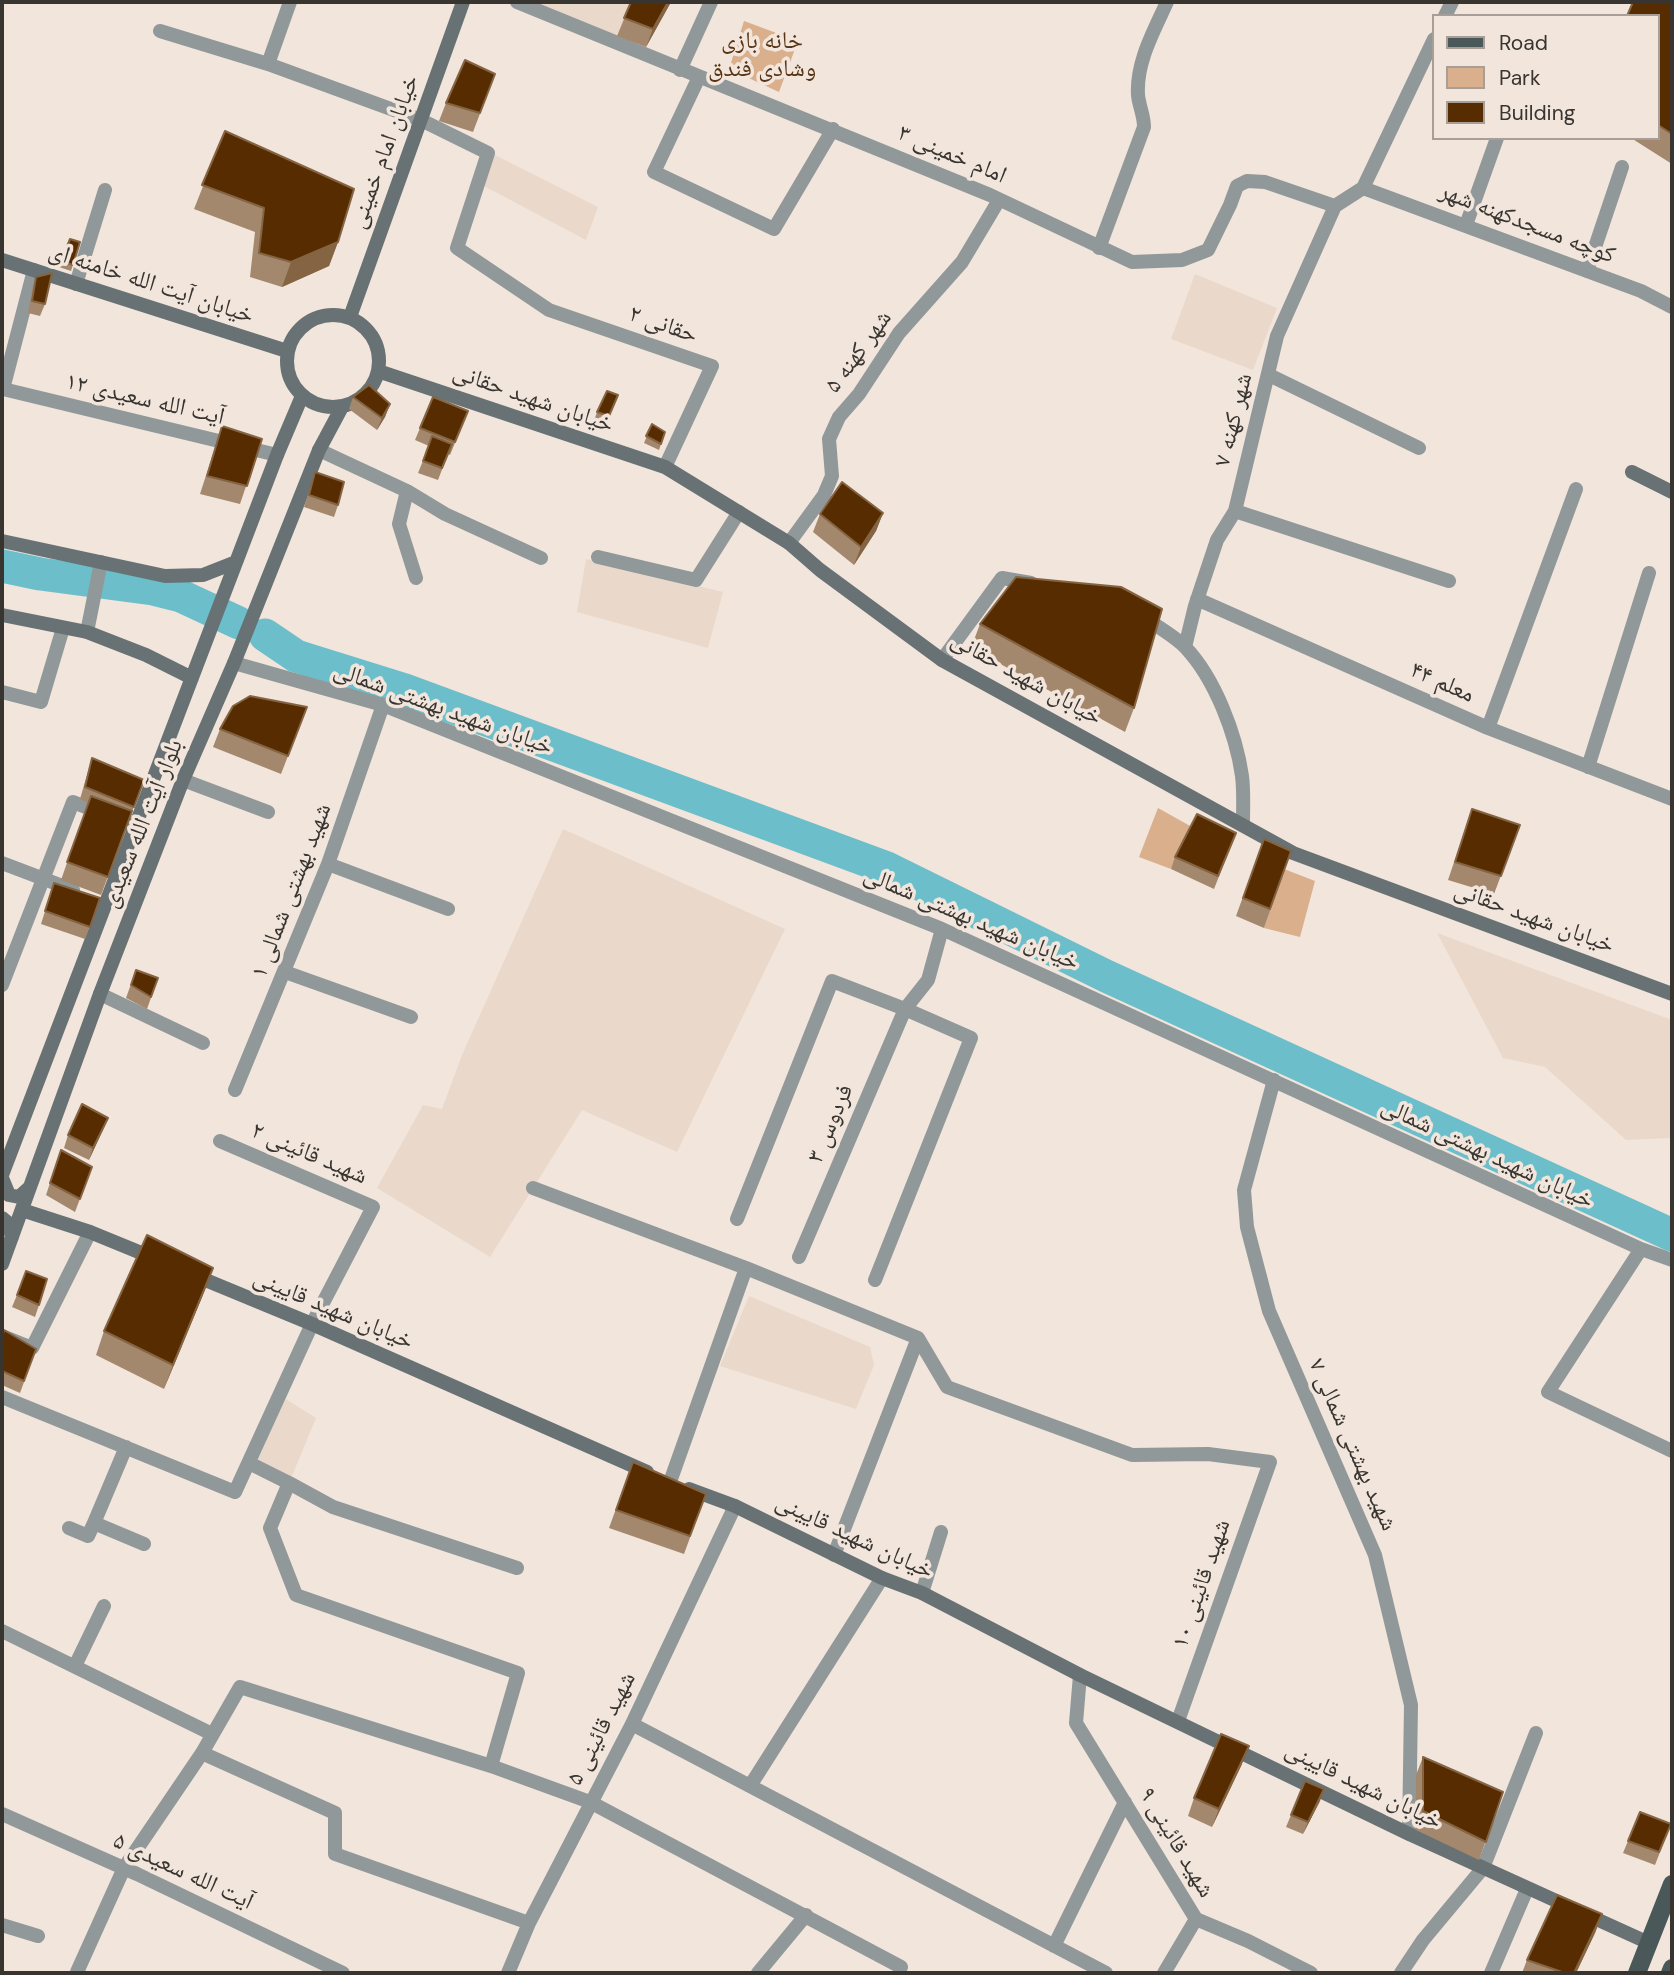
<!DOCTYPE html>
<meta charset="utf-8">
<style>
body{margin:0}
#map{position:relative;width:1674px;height:1975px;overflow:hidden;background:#f1e5dc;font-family:"DM Sans",sans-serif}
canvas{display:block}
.frame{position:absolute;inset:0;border:4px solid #383430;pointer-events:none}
.legend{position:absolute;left:1432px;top:14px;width:228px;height:126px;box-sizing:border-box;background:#f1e5dc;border:2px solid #a79e97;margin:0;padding:9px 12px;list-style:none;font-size:21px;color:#383430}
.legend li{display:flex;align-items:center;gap:14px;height:35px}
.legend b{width:35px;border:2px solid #a79e97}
</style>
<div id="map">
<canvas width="1674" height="1975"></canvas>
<div class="frame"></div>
<ul class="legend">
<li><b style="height:9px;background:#4b5859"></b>Road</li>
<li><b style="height:19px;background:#d9af8c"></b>Park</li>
<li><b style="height:19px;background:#562c00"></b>Building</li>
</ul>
</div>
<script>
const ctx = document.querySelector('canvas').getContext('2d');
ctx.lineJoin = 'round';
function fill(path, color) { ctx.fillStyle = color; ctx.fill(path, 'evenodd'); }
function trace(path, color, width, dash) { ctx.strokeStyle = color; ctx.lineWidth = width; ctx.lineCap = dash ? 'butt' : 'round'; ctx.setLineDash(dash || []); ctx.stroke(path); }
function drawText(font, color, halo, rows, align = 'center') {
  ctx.font = font + ' "DM Sans","Noto Naskh Arabic",sans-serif'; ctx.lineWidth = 7; ctx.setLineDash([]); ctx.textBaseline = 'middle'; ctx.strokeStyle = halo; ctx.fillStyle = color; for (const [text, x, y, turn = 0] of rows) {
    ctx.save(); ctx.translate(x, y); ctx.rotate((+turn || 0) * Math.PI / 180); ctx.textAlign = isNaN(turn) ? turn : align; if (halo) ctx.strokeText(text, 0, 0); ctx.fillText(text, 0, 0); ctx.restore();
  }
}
const built = new Path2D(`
 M535,2H633L617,36Z
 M495,155L598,207L586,240L484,186L489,165Z
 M1195,274L1277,308L1253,370L1171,339Z
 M586,559L723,592L708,648L577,612Z
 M563,829L785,929L677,1152L582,1110L490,1257L377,1188L423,1105L442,1109L462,1055Z
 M1437,933L1672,1020V1138L1626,1140L1545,1067L1503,1058Z
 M749,1296L870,1347L874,1365L856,1409L720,1366Z
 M284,1398L316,1418L289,1483L257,1461Z`);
const green = new Path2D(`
 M744,21L798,41L779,92L729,69Z
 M1158,808L1192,827L1171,869L1139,857Z
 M1284,869L1315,881L1300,937L1264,928Z`);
const river = new Path2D(`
 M2,566L40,574L153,589L181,596L239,623
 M265,635L296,656L405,690L887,868L1106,976L1672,1235`);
const street = new Path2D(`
 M517,2L990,195L1132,262L1182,260L1208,250L1230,205L1237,186L1247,181L1265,182L1335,206
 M1445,16L1452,2
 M160,31L268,64L290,2
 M268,64L421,120L488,153L457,248L549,310L712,366L665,467
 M680,70L711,2
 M699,77L654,172L774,229L833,129
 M1363,188L1641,291L1672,307
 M1335,206L1363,188L1434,39
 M1466,225L1497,138
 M1099,248L1144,127C1144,115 1139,106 1138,95C1136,62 1154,31 1167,2
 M1587,271L1622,167
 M76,284L105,190
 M1269,375L1419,448
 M3,389L277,455
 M3,389L34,270
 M319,450L407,491L445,514L541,558
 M407,491L399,524L416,578
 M1235,511L1449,581
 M789,543L824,495L832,476L829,439L839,417L859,394L899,333L962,262L999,200
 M598,557L696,580L739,512
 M1197,599L1488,728L1672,799
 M1142,616C1156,626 1175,636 1186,648C1215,679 1236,734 1242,776C1244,791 1243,808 1243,824
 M87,632L101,562
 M1185,647L1195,606L1217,540L1235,511L1277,336L1335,206
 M942,660L1002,578L1031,583
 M234,663L383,705L942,929L1641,1249L1672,1260
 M2,692L41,702L63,628
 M1488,728L1576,489
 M1588,767L1649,573
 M183,780L268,812
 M2,863L73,890
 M328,864L448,909
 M285,972L411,1017
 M2,985L73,802L134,826
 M100,994L203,1043
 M1274,1080L1244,1190L1247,1227L1269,1311L1375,1555L1411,1705L1409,1834
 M235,1090L328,864L383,705
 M533,1188L746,1268L918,1338L947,1387L1132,1455L1208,1454L1270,1462L1178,1721
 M737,1219L832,981L905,1009L971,1038L875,1280
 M1641,1249L1548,1392L1672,1451
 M799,1257L905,1009L928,980L942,929
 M2,1336L32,1348L90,1232
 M2,1397L235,1492L312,1324L373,1207L220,1141
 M126,1447L94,1523L144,1544
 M249,1463L289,1483L270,1528L296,1595L518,1673L491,1766
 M670,1482L746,1268
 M289,1483L333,1507L517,1568
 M69,1528L88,1536L94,1523
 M834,1555L918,1338
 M922,1593L941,1532
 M2,1631L212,1734
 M75,1666L104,1606
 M1080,1675L1076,1723L1196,1919L1248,1941L1311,1973
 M632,1724L1106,1973
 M202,1753L335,1813V1854L529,1923
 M750,1786L882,1578
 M2,1814L137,1874L343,1973
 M2,1925L38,1936
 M1054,1946L1125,1802
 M79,1973L77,1972L124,1868L202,1753L240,1687L491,1766L590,1802L901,1967
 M508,1973L529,1923L632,1724L735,1506
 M758,1973L806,1915
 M1164,1973L1196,1919
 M1401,1973L1423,1940L1483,1868L1536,1733
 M1491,1973L1527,1889`);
const secondary = new Path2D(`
 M2,260L287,351
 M287 361a46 46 0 1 1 92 0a46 46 0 1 1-92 0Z
 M350,317L463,2
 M378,371L665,467L789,543L820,570L942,660L1293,853L1672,994
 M1632,472L1672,492
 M2,541L165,576L203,575L236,562
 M2,615L87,632L146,655L192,678
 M2,1175L277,455L302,396
 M2,1178L9,1195L19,1197L29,1188
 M22,1210L90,1232L156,1259
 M2,1218L8,1223L12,1237
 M2,1264L100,994L183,780L234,663L319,450L342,407
 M191,1274L312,1324L647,1472
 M689,1489L735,1506L882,1578L922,1593L1080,1675L1409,1834L1649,1943`);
const primary = new Path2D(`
 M1637,1973L1672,1884
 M1670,1973L1672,1968`);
const wall = new Path2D(`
 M631,2H671L646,47L617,36Z
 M1672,2V164L1631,138H1658V16Z
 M495,74L473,132L439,121L446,103Z
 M225,131L338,242L329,266L282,287L250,277L255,232L194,209Z
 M80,242L71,271L59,267L61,261Z
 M36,277L45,304L40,316L28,313L32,290Z
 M618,395L607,422L595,418L597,412Z
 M353,397L390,404L385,417L377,430L349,409Z
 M468,411L450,455L448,454L438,480L418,473L429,446L415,440L420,428Z
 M652,424L665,432L659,450L644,443Z
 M222,426L262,439L240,504L200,494Z
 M315,472L338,505L334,517L304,507Z
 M883,513L876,531L854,565L813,532L820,514Z
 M980,624L1134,708L1125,732L971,648Z
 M300,725L281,774L213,747L220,729Z
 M92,758L144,780L101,895L61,880L88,803L80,799Z
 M1472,809L1520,825L1494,894L1448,880Z
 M1264,839L1291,851L1264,928L1236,916Z
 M1231,846L1214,889L1171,869L1175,857Z
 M54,883L100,898L85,939L41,924Z
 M136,970L158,978L147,1009L126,998Z
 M108,1118L89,1160L64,1148L68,1135Z
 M61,1150L92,1167L75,1212L46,1195Z
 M213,1268L204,1292L164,1389L96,1355L104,1331Z
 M17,1295L39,1305L35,1317L12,1307Z
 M2,1337L36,1349L20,1393L2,1385Z
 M633,1462L706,1494L684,1554L609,1528Z
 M1423,1757L1503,1792L1479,1860L1416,1830V1775Z
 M1242,1764L1212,1827L1188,1816L1194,1798Z
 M1320,1801L1303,1834L1286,1827L1291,1815Z
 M1671,1824L1655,1865L1623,1853L1628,1841Z
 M1602,1914L1595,1933L1576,1973H1522L1527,1960Z`);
const shadedWall = new Path2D(`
 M668,2H671L646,47L653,29Z
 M338,242L329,266L282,287L291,262Z
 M390,404L385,417L377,430L382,418Z
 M883,513L876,531L854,565L861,547Z
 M108,1118L103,1130L89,1160L93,1148Z
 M213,1268L204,1292L164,1389L173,1365Z
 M1249,1746L1242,1764L1212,1827L1219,1809Z
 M1324,1789L1320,1801L1303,1834L1308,1822Z
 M1602,1914L1595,1933L1576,1973H1574Z`);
const building = new Path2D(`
 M631,2H668L653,29L624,18Z
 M1633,2H1672V134L1658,125V16H1627Z
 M465,60L495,74L480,113L446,103Z
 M225,131L354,189L338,242L291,262L259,253L264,208L202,185Z
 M70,239L80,242L73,265L61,261Z
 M52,273L45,304L32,301L36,277Z
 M369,385L390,404L382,418L353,397Z
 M607,391L618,395L609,416L597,412Z
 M433,397L468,411L455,442L420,428Z
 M652,424L665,432L661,444L646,436Z
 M222,426L262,439L247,486L207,476Z
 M432,436L452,444L442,468L423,461Z
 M315,472L344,482L338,505L309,495Z
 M842,482L883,513L861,547L820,514Z
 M1016,577L1121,587L1162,609L1134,708L980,624Z
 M250,696L307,707L288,756L220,729L233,706Z
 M92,758L144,780L134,807L85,787Z
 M91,796L132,811L108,877L67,862Z
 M1472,809L1520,825L1501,876L1455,862Z
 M1197,814L1236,833L1218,876L1175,857Z
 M1264,839L1291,851L1270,909L1243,898Z
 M54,883L100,898L90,927L45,911Z
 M136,970L158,978L151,997L131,985Z
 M82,1104L108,1118L93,1148L68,1135Z
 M61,1150L92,1167L80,1199L50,1183Z
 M147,1235L213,1268L173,1365L104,1331Z
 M26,1271L47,1279L39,1305L17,1295Z
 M4,1330L36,1349L24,1381L2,1371V1338Z
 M633,1462L706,1494L690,1536L616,1510Z
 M1221,1734L1249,1746L1219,1809L1194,1798Z
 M1423,1757L1503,1792L1486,1842L1423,1811Z
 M1305,1781L1324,1789L1308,1822L1291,1815Z
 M1640,1812L1671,1824L1659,1852L1628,1841Z
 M1557,1895L1602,1914L1574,1973H1565L1527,1960Z`);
const parkNames = [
 ["خانه بازی",762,42],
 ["وشادی فندق",762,70]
];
const streetNames = [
 ["خیابان امام خمینی",385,152,-70],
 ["امام خمینی ۳",952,155,23],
 ["کوچه مسجدکهنه شهر",1527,224,21],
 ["خیابان آیت الله خامنه ای",151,284,18],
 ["حقانی ۲",663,325,19],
 ["شهر کهنه ۵",859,352,-54],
 ["خیابان شهید حقانی",533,399,19],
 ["آیت الله سعیدی ۱۲",145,400,13],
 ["شهر کهنه ۷",1234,420,-76],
 ["خیابان شهید حقانی",1026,679,29],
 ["معلم ۴۴",1442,683,24],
 ["خیابان شهید بهشتی شمالی",443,709,20],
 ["بلوار آیت الله سعیدی",143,824,-68],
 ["شهید بهشتی شمالی ۱",292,891,-69],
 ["خیابان شهید حقانی",1534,918,20],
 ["خیابان شهید بهشتی شمالی",971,919,23],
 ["فردوس ۳",831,1124,-67],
 ["شهید قائینی ۲",309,1154,23],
 ["خیابان شهید بهشتی شمالی",1487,1154,25],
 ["خیابان شهید قایینی",333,1310,23],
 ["شهید بهشتی شمالی ۷",1352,1445,66],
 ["خیابان شهید قایینی",854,1537,25],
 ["شهید قائینی ۱۰",1202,1584,-71],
 ["شهید قائینی ۵",602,1729,-63],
 ["خیابان شهید قایینی",1363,1786,26],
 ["شهید قائینی ۹",1176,1843,59],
 ["آیت الله سعیدی ۵",183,1872,25]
];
fill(built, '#ead9ca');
fill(green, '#d9af8c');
trace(river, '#6cbfca', 33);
trace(street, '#919899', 14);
trace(secondary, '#687274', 14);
trace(primary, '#4b5859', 18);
fill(wall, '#a4886e');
fill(shadedWall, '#846442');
fill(building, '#562c00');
trace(building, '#846442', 2);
drawText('24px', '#573414', '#f1e5dc', parkNames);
drawText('24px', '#383430', '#f1e5dc', streetNames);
</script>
